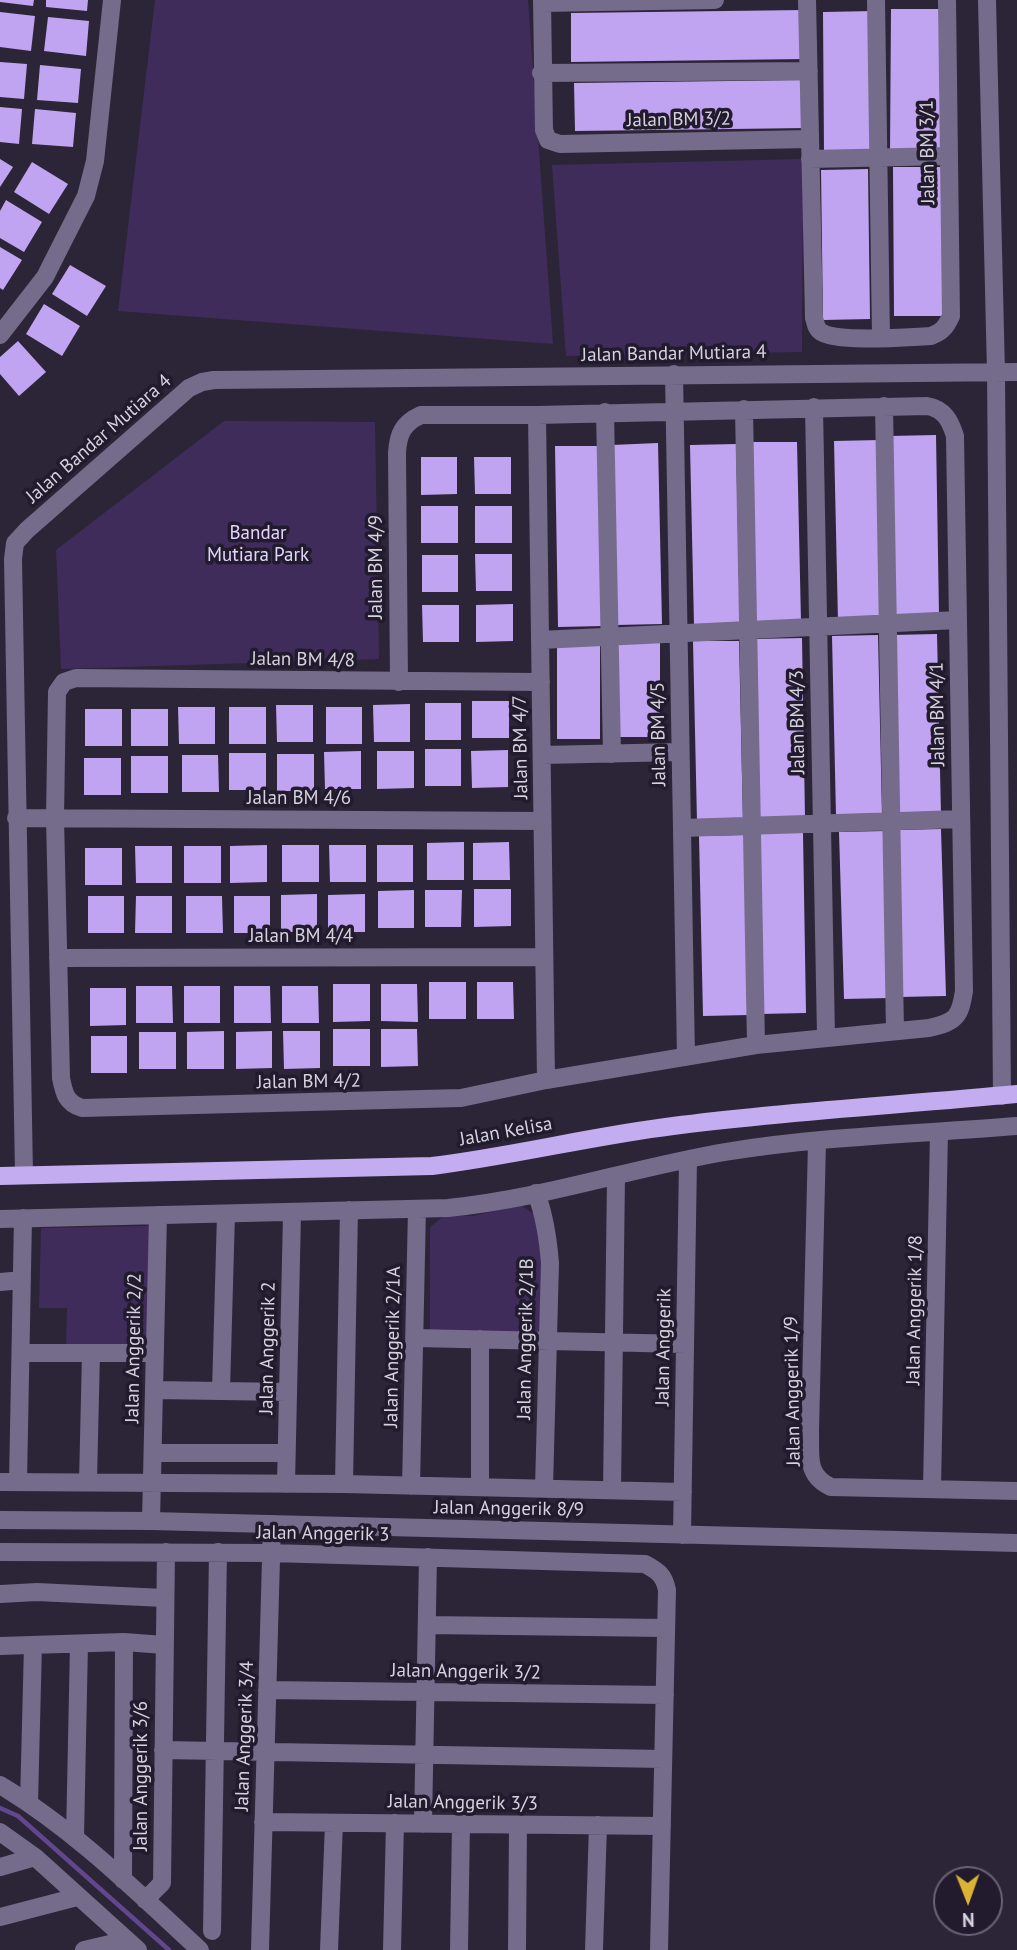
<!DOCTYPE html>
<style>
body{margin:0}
#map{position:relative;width:1017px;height:1950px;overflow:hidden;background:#2b2537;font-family:"PT Sans",sans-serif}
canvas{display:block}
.north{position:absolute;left:933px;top:1866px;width:70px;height:70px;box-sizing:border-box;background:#211b2d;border:2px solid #696474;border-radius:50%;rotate:179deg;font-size:19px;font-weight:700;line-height:28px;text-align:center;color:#d6d2de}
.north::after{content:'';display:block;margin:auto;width:24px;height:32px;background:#dbb233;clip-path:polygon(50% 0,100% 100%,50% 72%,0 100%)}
</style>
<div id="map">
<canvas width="1017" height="1950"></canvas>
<div class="north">N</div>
</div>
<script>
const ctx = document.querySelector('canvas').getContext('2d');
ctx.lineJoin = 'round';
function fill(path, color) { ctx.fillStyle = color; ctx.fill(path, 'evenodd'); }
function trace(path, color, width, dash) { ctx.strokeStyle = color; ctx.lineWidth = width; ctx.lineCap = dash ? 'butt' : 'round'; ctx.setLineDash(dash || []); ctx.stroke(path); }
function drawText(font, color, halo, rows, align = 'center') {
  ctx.font = font + ' "PT Sans",sans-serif'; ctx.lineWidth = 7; ctx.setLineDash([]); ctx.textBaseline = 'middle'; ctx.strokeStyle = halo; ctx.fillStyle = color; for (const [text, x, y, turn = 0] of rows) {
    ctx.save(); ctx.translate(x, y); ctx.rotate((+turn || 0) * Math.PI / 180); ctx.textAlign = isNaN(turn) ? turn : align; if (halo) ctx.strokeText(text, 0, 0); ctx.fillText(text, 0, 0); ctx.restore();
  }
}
const green = new Path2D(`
 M155,0H528L553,344L118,311Z
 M803,159L802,352L566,356L552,165Z
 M224,421L375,422L379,659L61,669L56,550Z
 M521,1205L535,1215L543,1258L541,1333H430V1227L445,1215L473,1216Z
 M150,1226L148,1348H66L67,1308H39L41,1228Z`);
const stream = new Path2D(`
 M0,1808L18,1816L169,1950`);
const building = new Path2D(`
 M0,0H34L33,6L0,2Z
 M46,0H88L87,11L46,7Z
 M891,9H941V153H890Z
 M804,10L805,59L571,62V13Z
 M875,11L876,154H824L823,12Z
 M0,12L35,16L31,51L0,47Z
 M48,17L89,21L86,56L44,51Z
 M0,62L27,64L24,99L0,97Z
 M40,65L81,69L78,103L37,100Z
 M808,80V128L575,131L574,83Z
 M0,107L22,109L19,144L0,142Z
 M35,109L76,113L73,147L32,144Z
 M0,159L13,167L0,187Z
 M32,162L68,184L49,214L14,192Z
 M893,167H942V316H894Z
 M868,169L870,319L823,320L821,170Z
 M6,200L42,222L24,252L0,238V211Z
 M0,247L22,260L3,290L0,288Z
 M70,265L106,286L87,316L52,294Z
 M44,304L80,326L62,356L26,334Z
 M18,341L46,372L19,396L0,374V357Z
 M936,435L939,615L893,616L890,436Z
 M880,440L884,621L838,622L834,441Z
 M751,442H797L801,622L755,623Z
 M658,443L662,624L616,625L612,445Z
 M736,444L740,625H694L690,445Z
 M555,446H601L604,626L558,627Z
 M421,457H457V494L421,495Z
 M474,457H511V494H475Z
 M421,506H458V543H421Z
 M475,506H512V543H475Z
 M475,554H512V591H476Z
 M422,555H458V592H422Z
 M513,604V641L476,642V605Z
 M422,605H459V642H423Z
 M937,634L941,815L895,816L892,635Z
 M878,635L882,815L836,816L832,636Z
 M802,638L805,818L759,819L756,639Z
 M617,640H660V737H617Z
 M557,641H600V739H557Z
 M693,641H739L743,821L697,822Z
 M472,701H509V738H472Z
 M425,703H461V740H425Z
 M410,704V742H374L373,705Z
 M276,705H313V742H277Z
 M178,707H215V744H179Z
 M229,707H266V744H229Z
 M326,707H362V744H326Z
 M85,709H122V746H85Z
 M131,709H168V746H131Z
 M425,749H461V786H425Z
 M508,750V787L472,788L471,751Z
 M361,751V789H325L324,752Z
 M377,751H414V788L377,789Z
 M229,753H266V790H229Z
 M277,754H314V791H277Z
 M182,755H218L219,792H182Z
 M131,756H168V793H131Z
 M84,758H121V795H84Z
 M941,829L946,996L900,997L895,830Z
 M885,831L890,998L844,999L839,832Z
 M757,833H803L806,1013L760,1014Z
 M745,835L749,1015L703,1016L699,836Z
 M464,842V880H427V843Z
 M509,842L510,880H473V843Z
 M267,845V882L230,883V846Z
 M282,845H319V882H282Z
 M329,845H366V882H330Z
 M377,845H413V882H377Z
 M135,846H172V883H136Z
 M184,846H221V883H184Z
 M85,848H122V885H85Z
 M474,889H511V926L474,927Z
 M414,890V928H378V891Z
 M425,890H462L461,927H425Z
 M317,894V932H281V895Z
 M365,894V932H328V895Z
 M88,896H124V933H88Z
 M136,896H172V933H135Z
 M186,896H222L223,933H186Z
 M234,896H270V933H234Z
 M429,982H466V1019H429Z
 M477,982H513L514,1019H477Z
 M333,984H370V1021L333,1022Z
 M381,984H417L418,1022L381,1021Z
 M136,986H172L173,1023H136Z
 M184,986H220V1023H184Z
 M234,986H270L271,1023H234Z
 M282,986H318L319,1023H282Z
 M90,988H126V1025L90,1026Z
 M333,1029H370V1066H333Z
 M381,1029H417L418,1066L381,1067Z
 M224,1031V1069H187V1032Z
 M272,1031V1068L236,1069V1032Z
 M283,1031H320V1068L284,1069Z
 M139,1032H176V1069H139Z
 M91,1036H127V1073H91Z`);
const minor = new Path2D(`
 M542,0L544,130L548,140L560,144L810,139
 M807,0L814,318C816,324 816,329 821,332C838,343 908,337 931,336C942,332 946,327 951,316L947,0
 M876,0L881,337
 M987,0L996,372L1002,1096
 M542,3L715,0
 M541,73L809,71
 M810,159L949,156
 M0,335L45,277L86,196L95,161L112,0
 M674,374L686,1057
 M884,406L895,1031
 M814,407L826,1036
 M744,409L756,1045
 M605,412L612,754
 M537,415L546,1080
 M540,640L958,620
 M399,682L397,453C398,434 403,423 421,415H537L927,406C944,409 950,420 955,436L964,991C960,1017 956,1022 929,1028L756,1045L546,1080L461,1098L82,1108C66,1103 64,1093 61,1078L55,818L57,692L64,682L76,678L541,682
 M542,755L680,752
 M16,818L542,821
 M682,828L961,819
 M58,958L544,957
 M817,1142L810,1431C811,1455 805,1475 831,1487L1017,1491
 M24,1174L13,559L15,543L27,530L189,388L202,382L214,380L1017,372
 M536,1193C545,1216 548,1238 550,1263L544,1488
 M0,1219L448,1208C541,1199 632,1168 725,1152C821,1136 920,1134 1017,1126
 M0,1282L22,1280
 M415,1338L685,1344
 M480,1339V1487
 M21,1353H155
 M154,1390L288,1392
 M221,1391L226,1214
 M153,1453H286
 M0,1482L344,1484L683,1492
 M18,1482L23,1218
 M88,1482L91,1353
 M286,1484L292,1214
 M344,1484L349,1210
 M411,1486L417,1209
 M932,1488L939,1132
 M612,1490L616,1177
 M0,1520L151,1521L1017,1543
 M151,1521L158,1215
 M682,1535L688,1160
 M0,1552L271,1553L645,1564C658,1571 664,1575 667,1590L659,1950
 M0,1594L37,1592L164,1598
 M427,1625L666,1628
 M0,1646L124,1642L164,1645
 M267,1690L665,1695
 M163,1750L663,1759
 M0,1785C75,1830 136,1891 200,1950
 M29,1803L33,1645
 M263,1822L662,1826
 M423,1824L428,1557
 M0,1832L35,1857L138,1950
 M75,1837L79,1644
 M0,1867L35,1857
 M123,1880L124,1642
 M145,1900L162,1883L166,1552
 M0,1917L77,1897
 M212,1931L218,1552
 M84,1950L127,1940
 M260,1950L272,1524
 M329,1950L334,1823
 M392,1950L395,1823
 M459,1950L461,1824
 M517,1950L518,1825
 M594,1950L598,1825`);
const major = new Path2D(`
 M0,1176L432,1166C513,1156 592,1136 673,1126C787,1111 902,1105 1017,1094`);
const streetNames = [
 ["Jalan BM 3/2",679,120,-1],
 ["Jalan BM 3/1",928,152,-91],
 ["Jalan Bandar Mutiara 4",674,354,-1],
 ["Jalan Bandar Mutiara 4",99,439,-41],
 ["Jalan BM 4/9",377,567,-90],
 ["Jalan BM 4/8",303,660,1],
 ["Jalan BM 4/1",938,714,-91],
 ["Jalan BM 4/3",798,722,-91],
 ["Jalan BM 4/5",659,734,-91],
 ["Jalan BM 4/7",521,747,-91],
 ["Jalan BM 4/6",299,799],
 ["Jalan BM 4/4",301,937],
 ["Jalan BM 4/2",309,1082,-1],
 ["Jalan Kelisa",506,1132,-10],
 ["Jalan Anggerik 1/8",915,1310,-89],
 ["Jalan Anggerik 2/1B",526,1339,-89],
 ["Jalan Anggerik 2/1A",393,1347,-89],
 ["Jalan Anggerik",664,1347,-89],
 ["Jalan Anggerik 2/2",134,1348,-89],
 ["Jalan Anggerik 2",268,1348,-89],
 ["Jalan Anggerik 1/9",793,1391,-91],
 ["Jalan Anggerik 8/9",509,1509,1],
 ["Jalan Anggerik 3",323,1534,1],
 ["Jalan Anggerik 3/2",466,1672,1],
 ["Jalan Anggerik 3/4",245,1736,-88],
 ["Jalan Anggerik 3/6",142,1776,-90],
 ["Jalan Anggerik 3/3",463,1803,1]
];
const parkNames = [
 ["Bandar",258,534],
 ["Mutiara Park",258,556]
];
fill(green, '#3f2c5b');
trace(stream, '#63478e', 4.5);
fill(building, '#c0a4f2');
trace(minor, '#756b8b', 18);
trace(major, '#c3acef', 18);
drawText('19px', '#d6d2de', '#211b2d', streetNames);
drawText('19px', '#e3d5fe', '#211b2d', parkNames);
</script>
